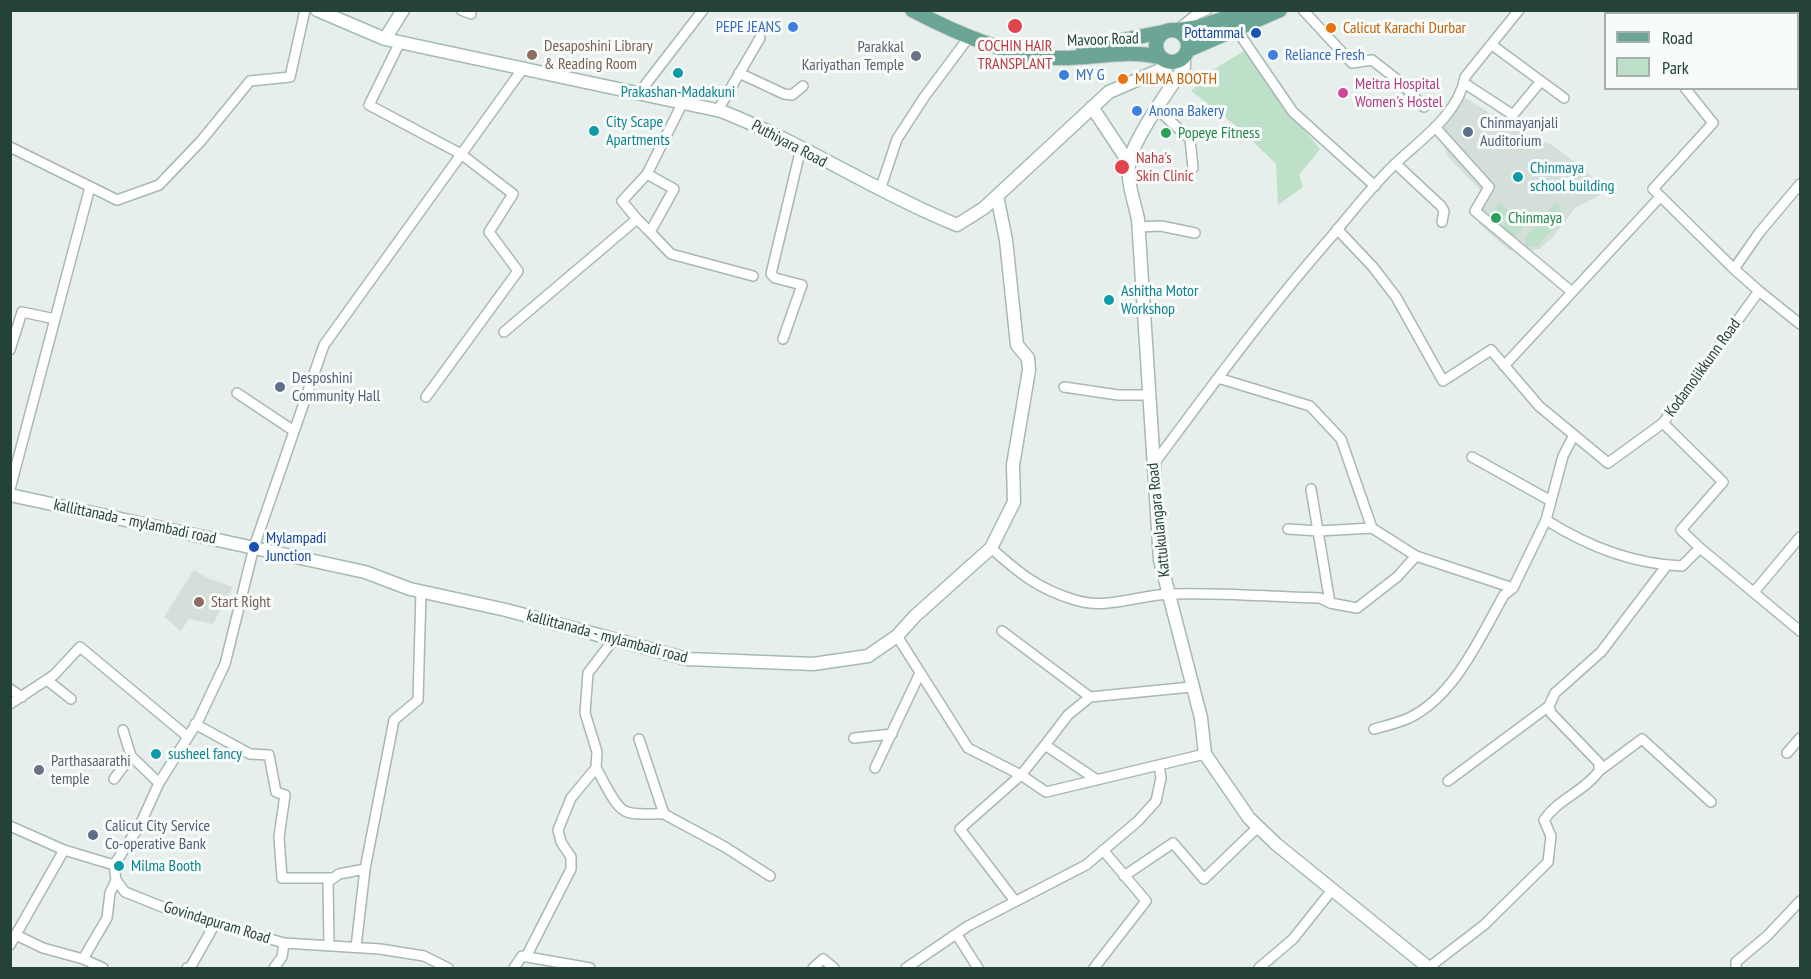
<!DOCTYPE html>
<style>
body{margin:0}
#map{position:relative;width:1811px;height:979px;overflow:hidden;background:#e6efeb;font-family:"PT Sans Narrow",sans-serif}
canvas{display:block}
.frame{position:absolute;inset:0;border:12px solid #24423a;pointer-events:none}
.legend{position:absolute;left:1604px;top:12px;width:195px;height:78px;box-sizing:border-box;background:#f7fbf9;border:2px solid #a3b1ad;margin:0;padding:8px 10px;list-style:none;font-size:18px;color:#24423a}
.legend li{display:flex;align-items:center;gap:12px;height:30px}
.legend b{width:30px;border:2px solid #a3b1ad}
</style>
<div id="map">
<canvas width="1811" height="979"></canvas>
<div class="frame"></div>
<ul class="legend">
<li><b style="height:8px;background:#6aa596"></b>Road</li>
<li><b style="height:16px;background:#bfe0c8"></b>Park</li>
</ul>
</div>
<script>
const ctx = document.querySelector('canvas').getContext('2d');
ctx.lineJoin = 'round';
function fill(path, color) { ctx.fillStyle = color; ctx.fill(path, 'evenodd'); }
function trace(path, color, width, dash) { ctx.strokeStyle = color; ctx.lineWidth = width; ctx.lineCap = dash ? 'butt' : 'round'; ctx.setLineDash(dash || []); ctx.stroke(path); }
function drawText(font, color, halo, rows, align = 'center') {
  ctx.font = font + ' "PT Sans Narrow",sans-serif'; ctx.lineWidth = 6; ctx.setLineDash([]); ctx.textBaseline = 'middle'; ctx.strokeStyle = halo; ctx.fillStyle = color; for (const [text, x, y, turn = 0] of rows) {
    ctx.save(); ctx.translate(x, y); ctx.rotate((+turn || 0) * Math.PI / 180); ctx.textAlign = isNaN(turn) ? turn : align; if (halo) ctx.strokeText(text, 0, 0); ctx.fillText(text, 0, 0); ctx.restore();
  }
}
const built = new Path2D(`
 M1464,97L1532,139L1550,144L1582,167L1601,186L1602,191L1599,196L1575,208L1555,235L1540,249L1526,252L1509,250L1479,224L1483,199L1480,190L1449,158L1437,131Z
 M194,570L210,579L233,587L213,624L189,619L181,631L164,617Z`);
const green = new Path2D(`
 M1249,48L1294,117L1320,149L1299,175L1303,187L1278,205L1276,164L1239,128L1191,91L1211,71Z
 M1556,202L1564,215L1537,247L1526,246L1525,238Z
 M1499,203L1510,211L1494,232L1484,223Z
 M1513,211L1528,220L1510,244L1498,234Z`);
const street = new Path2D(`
 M461,10L471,14
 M1303,10L1352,63L1372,60L1399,81L1424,107
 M1652,10L1653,14
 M1236,29L1293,112L1375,186
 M1177,30L1197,14L1207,10
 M400,42L369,105L461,154L513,194L489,232L518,271L426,397
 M1492,45L1564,98
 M739,73L784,94L792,95L803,86
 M1464,83L1513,115L1541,81
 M1685,88L1713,123L1653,189L1734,269L1759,233L1800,184
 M639,93L703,10
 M1157,109L1190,139L1193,168
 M718,110L760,38
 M1435,127L1489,187L1475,211L1572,292
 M10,147L117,200L159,185L201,141L250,81L290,77L305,10
 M1396,164L1441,206L1444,211L1442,222
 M880,190L897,139L925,96L969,37
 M637,219L650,232L674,189L647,174
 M1138,227L1161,226L1195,233
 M1337,229L1373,267L1396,297L1443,381L1491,350L1539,406L1608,463L1663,423
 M650,232L671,254L753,276
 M1759,291L1800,324
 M504,332L637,219L622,201L647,174L683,102
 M783,339L802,285L775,278L771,274L801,148
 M10,350L22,312L55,319
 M1504,366L1660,197
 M1218,378L1310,406L1341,439L1372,528
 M1064,387L1118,395H1148
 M237,393L294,431
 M1472,457L1551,501
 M1153,465C1211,387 1268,309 1332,236C1352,212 1372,186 1395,164C1420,140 1459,114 1465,77L1519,10
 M10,489L90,187
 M1311,489L1330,603
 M1546,520L1563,456L1574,435
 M1288,529L1319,531L1372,528L1416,556L1513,588L1504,595C1480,637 1455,696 1409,718C1398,723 1385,726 1374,729
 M991,548C1019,573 1038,589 1075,600C1106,610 1139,595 1170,594C1220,592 1270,597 1320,598L1330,603L1357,608L1397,577L1416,556
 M1700,548L1800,631
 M1513,588L1546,520C1587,546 1633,564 1682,566L1700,548L1681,530L1723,482L1663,423L1759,291L1734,269
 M1754,592L1800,537
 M1002,631L1090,697L1191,687
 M897,636L968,748L1021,775L1046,792L1205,754
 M47,680L71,699
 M10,689L22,697
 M10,704L54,675L80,647L188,737
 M195,724L250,754L269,755L276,792L285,795L279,837L282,878H332
 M123,730L131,756L159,783
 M854,738L892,734
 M639,739L664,814L725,847L770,876
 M1045,745L1068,715L1090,697
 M1787,753L1800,738
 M596,768C603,779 614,806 625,811C634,816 653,813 664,814
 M875,768L920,673
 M1599,771L1642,739L1711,802
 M114,779L131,756
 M1448,781L1549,706
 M10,826L64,850L114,865L116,880L125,892L165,908L284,943L380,949L424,956L448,968
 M114,865L140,825L159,783L198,721L225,664L254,547L324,345L524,67
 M1124,876L1173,843L1204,879L1258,827
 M1015,901L960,829L1021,775L1045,745L1097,780
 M16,935L43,948L83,959L107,918L110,893L116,880
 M957,935L978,968
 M10,945L64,850
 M329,945L328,882L339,874L365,869
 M356,947L365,869L394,720L418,700L421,592
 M526,957L571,869V857L561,842L558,830L571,798L596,768L597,752L585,713L588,673L614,639
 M83,959L103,968
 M187,968H190L216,922
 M274,968L282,957L284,943
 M514,968L522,956L590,968
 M813,968L823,959L834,968
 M906,968L968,926L1086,865L1138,821L1156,801L1161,778L1159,765
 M1094,968L1146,901L1103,850
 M1259,968L1293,939L1332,890
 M1428,968L1484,925L1548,862L1551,836L1544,820C1558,799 1585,791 1599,771V763L1551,713L1549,706L1555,693L1601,652L1667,565
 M1736,968V962L1767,936L1800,901`);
const secondary = new Path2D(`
 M317,10L385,39L721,111C803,143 876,192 957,225L984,208L1109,92L1160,70L1170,63
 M385,39L403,10
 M1184,57V67C1170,89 1132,140 1129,164C1127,182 1134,201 1138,219L1160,560L1201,718L1205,754L1249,818L1276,844L1429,968
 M1092,107L1129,163
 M10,495L365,572L410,589L506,610L687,659L813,664L868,656L897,636L915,616L991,548L1014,502L1013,465L1029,370L1028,358L1017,345L1006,240L997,196`);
const primary = new Path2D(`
 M912,10C956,33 1007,56 1057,58C1092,59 1122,49 1159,57
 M1156 46a16 16 0 1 1 32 0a16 16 0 1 1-32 0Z
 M1177,30L1198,27L1251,10
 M1083,48L1163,32
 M1188,50L1280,10`);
const markers = [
 [1015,26,8,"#e0444e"],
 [793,27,6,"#3f7fe0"],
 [1331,28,6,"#e8710a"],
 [1256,33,6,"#1a4fb4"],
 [532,55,6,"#8d6e63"],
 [1273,55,6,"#3f7fe0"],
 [916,56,6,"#6b7280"],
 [678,73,6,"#0f9aa8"],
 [1064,75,6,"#3f7fe0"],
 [1123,79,6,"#e8710a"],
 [1343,93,6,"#d1479c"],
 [1137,111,6,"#3f7fe0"],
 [594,131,6,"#0f9aa8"],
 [1468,132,6,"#5c6f8a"],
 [1166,133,6,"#2e9e5b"],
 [1122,167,8,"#e0444e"],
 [1518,177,6,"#0f9aa8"],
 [1496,218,6,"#2e9e5b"],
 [1109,300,6,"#0f9aa8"],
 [280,387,6,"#5c6f8a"],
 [254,547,6,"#1a4fb4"],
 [199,602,6,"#8d6e63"],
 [156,754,6,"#0f9aa8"],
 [39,770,6,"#6b7280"],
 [93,835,6,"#5c6f8a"],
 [119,866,6,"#0f9aa8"]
];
const shopNames = [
 ["PEPE JEANS",781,27,"right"],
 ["Reliance Fresh",1285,55],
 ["MY G",1076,75],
 ["Anona Bakery",1149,111]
];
const foodNames = [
 ["Calicut Karachi Durbar",1343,28],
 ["MILMA BOOTH",1135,79]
];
const transitNames = [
 ["Pottammal",1244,33],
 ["Mylampadi",266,538,"left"],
 ["Junction",266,556,"left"]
];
const streetNames = [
 ["Mavoor Road",1103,40,-2],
 ["Puthiyara Road",789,144,28],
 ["Kodamolikkunn Road",1703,368,-54],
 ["Kattukulangara Road",1159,520,-96],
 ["kallittanada - mylambadi road",135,522,12],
 ["kallittanada - mylambadi road",607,637,15],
 ["Govindapuram Road",217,923,17]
];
const educationNames = [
 ["Desaposhini Library",544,46],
 ["& Reading Room",544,64],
 ["Start Right",211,602]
];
const healthNames = [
 ["COCHIN HAIR",1015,46],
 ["TRANSPLANT",1015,64],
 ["Naha's",1136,158,"left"],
 ["Skin Clinic",1136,176,"left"]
];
const worshipNames = [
 ["Parakkal",904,47],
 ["Kariyathan Temple",904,65],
 ["Parthasaarathi",51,761,"left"],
 ["temple",51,779,"left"]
];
const hotelNames = [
 ["Meitra Hospital",1355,84],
 ["Women's Hostel",1355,102]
];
const cultureNames = [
 ["Prakashan-Madakuni",678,92,"center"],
 ["City Scape",606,122],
 ["Apartments",606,140],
 ["Chinmaya",1530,168],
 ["school building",1530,186],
 ["Ashitha Motor",1121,291],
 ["Workshop",1121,309],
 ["susheel fancy",168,754],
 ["Milma Booth",131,866]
];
const serviceNames = [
 ["Chinmayanjali",1480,123],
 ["Auditorium",1480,141],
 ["Desposhini",292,378],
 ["Community Hall",292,396],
 ["Calicut City Service",105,826],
 ["Co-operative Bank",105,844]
];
const leisureNames = [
 ["Popeye Fitness",1178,133],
 ["Chinmaya",1508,218]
];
fill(built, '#d4dfda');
fill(green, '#bfe0c8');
trace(street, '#a8b8b2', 12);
trace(secondary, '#a4bbb3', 15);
trace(primary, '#c2cac8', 16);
trace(street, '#fff', 9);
trace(secondary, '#fff', 12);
trace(primary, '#6aa596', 14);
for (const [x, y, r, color] of markers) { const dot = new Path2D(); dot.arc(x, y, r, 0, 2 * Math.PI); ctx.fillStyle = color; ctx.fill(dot); trace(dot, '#f7fbf9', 2); }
drawText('16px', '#366cbe', '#f7fbf9', shopNames, 'left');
drawText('16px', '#c56008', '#f7fbf9', foodNames, 'left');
drawText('16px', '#164399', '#f7fbf9', transitNames, 'right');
drawText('16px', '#24423a', '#f7fbf9', streetNames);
drawText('16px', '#785e54', '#f7fbf9', educationNames, 'left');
drawText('16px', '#be3a42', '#f7fbf9', healthNames);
drawText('16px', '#5b616d', '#f7fbf9', worshipNames, 'right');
drawText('16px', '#b23c85', '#f7fbf9', hotelNames, 'left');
drawText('16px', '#0d838f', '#f7fbf9', cultureNames, 'left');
drawText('16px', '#4e5e75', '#f7fbf9', serviceNames, 'left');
drawText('16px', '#27864d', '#f7fbf9', leisureNames, 'left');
</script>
